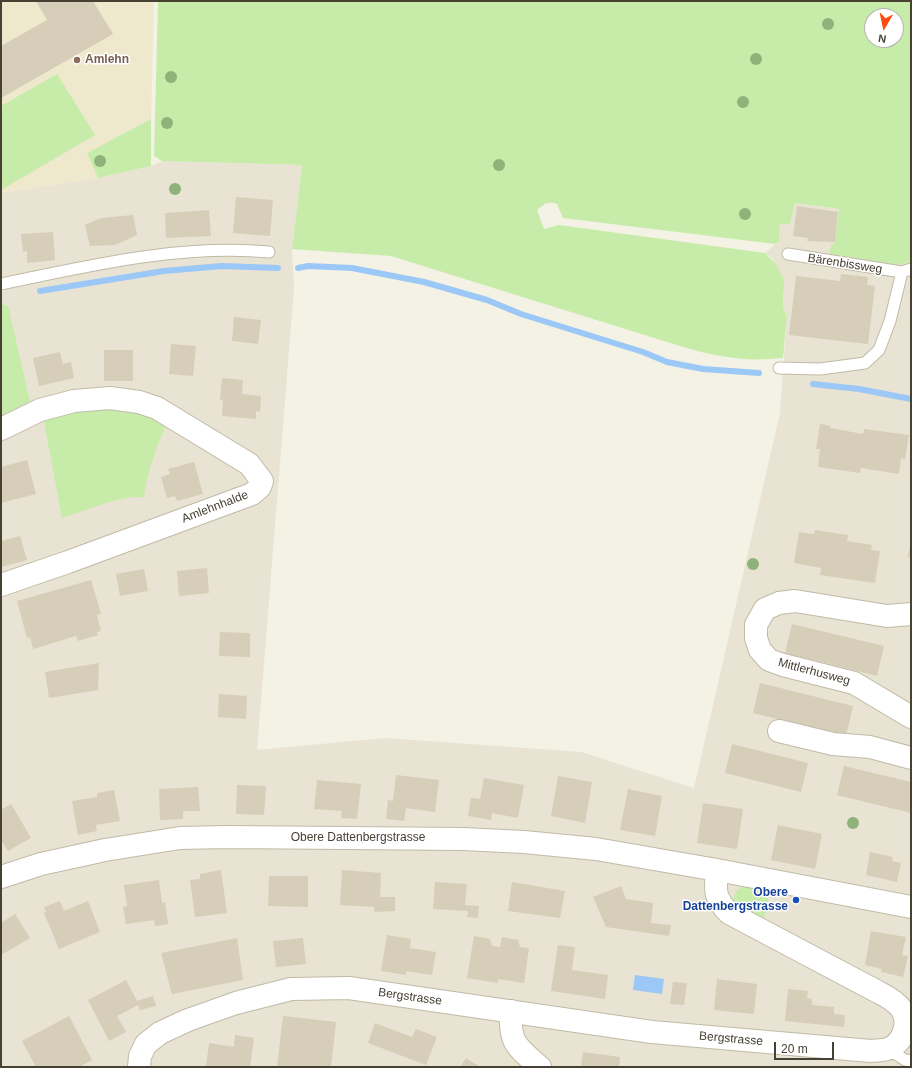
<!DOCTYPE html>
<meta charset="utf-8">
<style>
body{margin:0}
#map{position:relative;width:912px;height:1068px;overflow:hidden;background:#f4f1e5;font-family:Helvetica,sans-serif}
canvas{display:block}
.frame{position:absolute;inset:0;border:2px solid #474134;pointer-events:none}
.north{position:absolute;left:864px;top:8px;width:40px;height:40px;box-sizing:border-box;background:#fff;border:1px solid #b5b3ae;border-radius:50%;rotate:189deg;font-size:11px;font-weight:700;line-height:16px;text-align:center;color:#474134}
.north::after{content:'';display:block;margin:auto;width:14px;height:18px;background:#ff4c10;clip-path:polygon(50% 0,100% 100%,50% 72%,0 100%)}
.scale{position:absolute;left:774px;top:1042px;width:60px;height:18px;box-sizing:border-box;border:2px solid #474134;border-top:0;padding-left:5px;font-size:12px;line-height:14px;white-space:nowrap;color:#474134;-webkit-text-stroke:3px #fff;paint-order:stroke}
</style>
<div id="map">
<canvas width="912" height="1068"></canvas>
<div class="frame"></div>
<div class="north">N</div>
<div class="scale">20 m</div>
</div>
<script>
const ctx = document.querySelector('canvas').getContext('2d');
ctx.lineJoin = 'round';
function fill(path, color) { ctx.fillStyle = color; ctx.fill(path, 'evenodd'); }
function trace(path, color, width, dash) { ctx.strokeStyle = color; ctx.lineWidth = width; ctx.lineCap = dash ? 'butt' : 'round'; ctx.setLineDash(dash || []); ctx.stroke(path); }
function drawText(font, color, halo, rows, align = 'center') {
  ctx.font = font + ' Helvetica,sans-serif'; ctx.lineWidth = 3; ctx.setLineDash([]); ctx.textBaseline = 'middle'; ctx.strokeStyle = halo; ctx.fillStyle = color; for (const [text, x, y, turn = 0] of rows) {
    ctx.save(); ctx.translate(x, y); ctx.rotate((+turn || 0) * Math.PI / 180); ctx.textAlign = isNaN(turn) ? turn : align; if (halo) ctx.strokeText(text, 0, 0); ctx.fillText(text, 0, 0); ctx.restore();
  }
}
const residential = new Path2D(`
 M162,161L302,165L292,249L294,288L257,750L385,738L581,752L694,788L780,413L787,316L783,309L784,293L782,292L773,259L765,253L779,241L780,224H790L795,203L839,209L835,243L831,245L829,254L832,258L904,264L911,262V1067H1V193L98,178L151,166Z`);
const education = new Path2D(`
 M1,1H154L151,119L87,153L98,178L1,193Z`);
const green = new Path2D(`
 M158,1H911V262C887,269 856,261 832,258L829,255L831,245L835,243L839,209L795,203L790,224H780L779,242L775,244L563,218L557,204C548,201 544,204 537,210L544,229L559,225L765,253L776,264L784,280L783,309L787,316L783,358C748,362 717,357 683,347L391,256L292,249L302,165L162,161L154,156ZM872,16H896V40H872Z
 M57,74L95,135L1,190V106Z
 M151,119V166L98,178L87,153Z
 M1,304L8,306L9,310L31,406L1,422Z
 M106,405L169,419C157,445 148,469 144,497C117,496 88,510 62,518L43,417Z
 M745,886L763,889L765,893L769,895L763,923L734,904C733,894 736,889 745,886Z`);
const water = new Path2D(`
 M635,975L664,979L662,994L633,990Z`);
const stream = new Path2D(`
 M298,268L308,266L352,268L424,282L487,300L521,314L643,352L667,362L703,369L759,373
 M40,291L164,271L222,266L278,268
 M813,384L859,389L911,399`);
const building = new Path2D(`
 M36,1H93L113,34L1,98V46L47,20Z
 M236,197L273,200L270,236L233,233Z
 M797,206L838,212L835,242L807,241L808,238L793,236Z
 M209,210L211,236L166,238L165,213Z
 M133,215L137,235L115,245L90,246L85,225L101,218Z
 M53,232L55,260L27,263V251L23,252L21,234Z
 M841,274L868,277L867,285L875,286L868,344L789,335L796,276L840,281Z
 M234,317L261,320L258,344L232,341Z
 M171,344L196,346L193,376L169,374Z
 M104,350H133V381H104Z
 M60,352L63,364L71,362L74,378L39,386L33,358Z
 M222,378L243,380L242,394L261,396L260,412L256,411V419L222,416L223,400H220Z
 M820,424L831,426L830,428L863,434L864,429L909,435L905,459L901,458L899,474L861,468L860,473L818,467L820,449H816Z
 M27,460L36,494L1,503V467Z
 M194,462L203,494L177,501L175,496L167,498L161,477L170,474L168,469Z
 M815,530L848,535L847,541L872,545L871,550L880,551L875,583L820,575L821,568L794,563L799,532L814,534Z
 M20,536L27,560L1,567V541Z
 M910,545L911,546V559L908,556Z
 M207,568L209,593L179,596L177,571Z
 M144,569L148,591L120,596L116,574Z
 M91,580L101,614L97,615L101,631L97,632L98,635L78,641L76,636L33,649L30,637L27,638L17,601Z
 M792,624L884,646L877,676L785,653Z
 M220,632L250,633V657L219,656Z
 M99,663L98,690L49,698L45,672Z
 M760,683L853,706L846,736L753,713Z
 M219,694L247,696L246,719L218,717Z
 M732,744L808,763L801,792L725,773Z
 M844,766L911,782V813L837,795Z
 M396,775L439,780L435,812L406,808L404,821L386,819L388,800L393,801Z
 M558,776L592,782L585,823L551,816Z
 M484,778L524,785L518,818L492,813L491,820L468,816L471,798L480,799Z
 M317,780L361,784L357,819L341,818L342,811L314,809Z
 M237,785L266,786L264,815L236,814Z
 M198,787L200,811H183V819L160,820L159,789Z
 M628,789L662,796L655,836L620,830Z
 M114,790L120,821L96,825L97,831L78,835L72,801L97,797V793Z
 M703,803L743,809L737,849L697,843Z
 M11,804L31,838L8,851L1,840V810Z
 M778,825L822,834L815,869L771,860Z
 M870,852L893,857L892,861L901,863L897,882L866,875Z
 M221,870L227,913L195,917L190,880L200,879V874Z
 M342,870L381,873L380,897H395V911L374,912V907L340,905Z
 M269,876H308V907L268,906Z
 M159,880L162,903L165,902L168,924L155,926L154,920L126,924L123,907L127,906L124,885Z
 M435,882L467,884L465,905L479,906L478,918L467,917L468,911L433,909Z
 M512,882L565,891L560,918L508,911Z
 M621,886L626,899L653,903L651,923L671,925L669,936L606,927L593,897Z
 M60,901L64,911L88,901L100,932L59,949L44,913L46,912L44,907Z
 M15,914L30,938L1,955V923Z
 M871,931L906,937L902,955L908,956L903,977L881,972L882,969L865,965Z
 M387,935L411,939L410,948L436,952L432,975L406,971V975L381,971Z
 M474,936L490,939L492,946L500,947L502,937L518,940L520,947L529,948L524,983L498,979V983L467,978Z
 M237,938L243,980L172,994L161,953Z
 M303,938L306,964L276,967L273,941Z
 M558,945L575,947L572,970L608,975L605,999L551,991Z
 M717,979L757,984L754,1014L714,1010Z
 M126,980L137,1001L153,996L156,1006L140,1010L138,1005L117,1016L126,1032L109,1041L88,1000Z
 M673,982L687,983L684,1005L670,1004Z
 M788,989L808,991L807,998L812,999V1005L834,1007V1014L845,1015L844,1027L785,1021Z
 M69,1016L92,1060L79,1067H36L22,1041Z
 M283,1016L336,1022L331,1067H277Z
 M375,1023L412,1037L416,1029L437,1037L426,1065L368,1043Z
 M235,1035L254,1038L250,1067H206L209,1043L234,1047Z
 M583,1052L620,1057L619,1067H581Z
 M466,1058L480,1067H460Z`);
const lane = new Path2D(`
 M788,254L902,272
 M1,284C89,266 178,244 269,252
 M779,368L820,369L865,363L879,350L890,321L902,272L911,269
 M888,1049L905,1060L911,1061`);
const street = new Path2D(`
 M1,429L40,410L74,401L110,398L139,402L157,408L249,464L262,481L260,487L252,494L68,562L1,585
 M911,614L887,616L795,601L779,603L765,609L756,625V638L760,650L769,660L783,665L854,683L911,717
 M779,731L833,744L870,747L911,758
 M1,877L41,864L105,850L180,838L227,837L463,839L524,842L596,849L717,870L911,907
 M511,1011C509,1044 517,1047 540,1067
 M139,1067L140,1056L146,1044L160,1033L188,1020L236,1003L291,989L349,988L652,1032L871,1051C877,1050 884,1051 890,1048C903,1042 910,1023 902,1010C897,1002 888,997 880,993L729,913C714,898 715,890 717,870`);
const trees = [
 [828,24],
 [756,59],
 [171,77],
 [743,102],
 [167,123],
 [100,161],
 [499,165],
 [175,189],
 [745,214],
 [753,564],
 [853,823]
];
const markers = [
 [77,60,4,"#8d6e63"],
 [796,900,4,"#1a4fb4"]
];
const educationNames = [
 ["Amlehn",85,60]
];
const streetNames = [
 ["Bärenbissweg",845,264,9],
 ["Amlehnhalde",215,507,-21],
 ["Mittlerhusweg",814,672,15],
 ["Obere Dattenbergstrasse",358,838],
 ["Bergstrasse",410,997,8],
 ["Bergstrasse",731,1039,5]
];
const transitNames = [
 ["Obere",788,893],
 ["Dattenbergstrasse",788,907]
];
fill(residential, '#e8e3d2');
fill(education, '#eee8cd');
fill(green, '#c7ecaa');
fill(water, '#9bc8f6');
trace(stream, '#9bc8f6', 6);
fill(building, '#d6ceb9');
trace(lane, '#c0baa6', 13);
trace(street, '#c0baa6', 24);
trace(lane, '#fff', 11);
trace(street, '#fff', 22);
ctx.fillStyle = '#8fb17a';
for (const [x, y] of trees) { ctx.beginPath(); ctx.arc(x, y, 6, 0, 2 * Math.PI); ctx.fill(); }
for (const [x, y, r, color] of markers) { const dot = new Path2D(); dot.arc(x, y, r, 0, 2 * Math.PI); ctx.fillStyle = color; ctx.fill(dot); trace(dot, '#fff', 1.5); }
drawText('bold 12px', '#785e54', '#fff', educationNames, 'left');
drawText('12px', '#474134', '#fff', streetNames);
drawText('bold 12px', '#164399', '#fff', transitNames, 'right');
</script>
